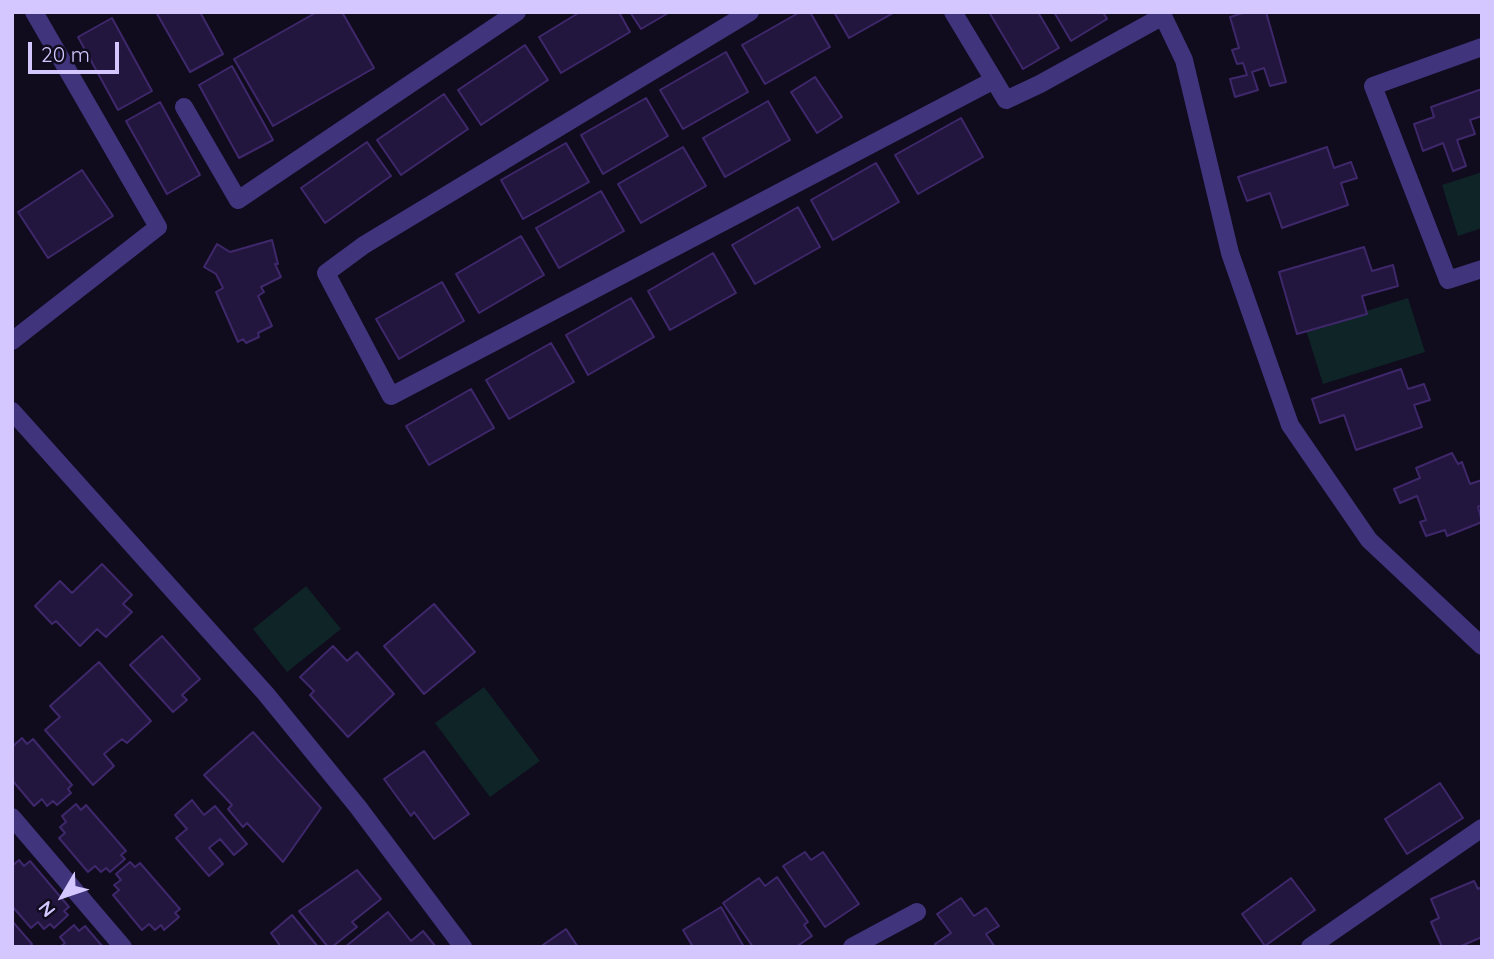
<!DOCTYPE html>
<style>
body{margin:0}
#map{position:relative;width:1494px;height:959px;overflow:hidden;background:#100b1d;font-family:Quicksand,sans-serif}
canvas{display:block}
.frame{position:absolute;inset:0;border:14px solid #d4c7ff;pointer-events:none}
.north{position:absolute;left:28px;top:861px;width:70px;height:70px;-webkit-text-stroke:5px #100b1d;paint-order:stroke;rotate:231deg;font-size:19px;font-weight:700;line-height:28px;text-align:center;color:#d4c7ff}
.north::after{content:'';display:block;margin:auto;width:24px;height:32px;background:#d4c7ff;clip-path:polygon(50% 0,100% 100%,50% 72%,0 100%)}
.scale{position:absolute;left:28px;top:42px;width:91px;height:32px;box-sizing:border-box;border:4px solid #d4c7ff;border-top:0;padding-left:9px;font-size:21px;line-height:24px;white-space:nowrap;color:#d4c7ff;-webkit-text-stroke:5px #100b1d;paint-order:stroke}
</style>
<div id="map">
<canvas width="1494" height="959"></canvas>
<div class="frame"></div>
<div class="north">N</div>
<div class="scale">20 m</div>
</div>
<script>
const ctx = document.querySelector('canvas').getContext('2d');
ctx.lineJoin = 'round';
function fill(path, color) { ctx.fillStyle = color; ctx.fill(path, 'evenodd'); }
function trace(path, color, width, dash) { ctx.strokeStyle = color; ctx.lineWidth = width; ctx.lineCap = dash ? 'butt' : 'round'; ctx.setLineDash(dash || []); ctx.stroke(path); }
const green = new Path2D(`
 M1482,172V228L1458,236L1442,185Z
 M1408,298L1425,352L1323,384L1306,330Z
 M306,586L341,629L287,672L253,629Z
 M484,687L540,761L490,797L435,723Z`);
const building = new Path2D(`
 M156,12H200L223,54L190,72Z
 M317,12H342L374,68L273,126L234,59Z
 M580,12H619L630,32L561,73L539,37Z
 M630,12H670L641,29Z
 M800,12H810L830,47L765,84L742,45Z
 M834,12H895L849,38Z
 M989,12H1038L1059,48L1023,69Z
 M1054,12H1103L1107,19L1071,41Z
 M1246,12H1266L1286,82L1270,86L1264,68L1252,72L1258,90L1235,97L1230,79L1247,75L1243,63L1237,64L1232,50L1239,48L1230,17Z
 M112,18L152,91L118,110L78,37Z
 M525,45L548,80L481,125L458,90Z
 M726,52L748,92L683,129L660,90Z
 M232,66L273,140L239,158L199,85Z
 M815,77L842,117L817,133L791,92Z
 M1482,89V116L1470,120L1475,134L1457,140L1466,166L1453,171L1443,143L1423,151L1414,124L1434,117L1431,107Z
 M444,94L468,129L401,175L377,140Z
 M646,98L668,136L603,174L581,135Z
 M768,101L790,140L725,177L703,138Z
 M160,102L200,175L167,194L126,121Z
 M961,118L983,157L918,194L895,155Z
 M367,142L391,176L325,223L301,188Z
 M566,143L589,182L523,219L501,180Z
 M683,147L706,186L641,223L618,184Z
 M1327,147L1334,168L1351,162L1357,178L1341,183L1348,205L1282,228L1270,193L1247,201L1238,177Z
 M876,163L899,202L833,240L811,200Z
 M82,170L113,216L48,258L18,212Z
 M601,191L624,231L559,268L536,228Z
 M798,207L820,247L755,284L732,245Z
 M521,236L544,275L479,313L456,274Z
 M272,240L278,264H275L281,277L261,287L264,292L258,296L272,326L258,333L259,337L246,343L243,339L238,342L216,292L223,288L216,274L204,267L217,244L230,252Z
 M1364,247L1372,271L1393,265L1398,286L1362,296L1367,314L1297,334L1279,272Z
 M713,253L736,293L670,330L648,291Z
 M442,282L464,321L399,359L376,319Z
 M631,298L654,337L588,375L566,335Z
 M551,343L574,382L509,419L486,380Z
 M1401,369L1408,389L1424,384L1430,400L1414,405L1422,427L1356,450L1344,415L1320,423L1312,399Z
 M471,389L494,428L429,465L406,426Z
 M1452,453L1458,464L1462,462L1470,484L1482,480V505L1478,507L1482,522L1447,536L1445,530L1426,536L1420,522L1426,520L1417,496L1400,503L1394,489L1420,478L1416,468Z
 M102,564L132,595L123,604L132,612L106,637L97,629L80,646L56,621L52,624L35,606L60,581L72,593Z
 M434,604L475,652L424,694L384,646Z
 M162,636L200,679L182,695L187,700L173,712L130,665Z
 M333,646L347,661L357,652L394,694L348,737L310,695L314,691L300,677Z
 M99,662L151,721L127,743L122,739L104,754L114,766L93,785L45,730L60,717L50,706Z
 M253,732L321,808L283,862L247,823L243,827L228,809L232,805L204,775Z
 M22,738L27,744L33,739L72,785L68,789L71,793L57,805L53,801L47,806L42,799L34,806L12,780V747Z
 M424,751L469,814L434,839L414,812L411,816L384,779Z
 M1440,783L1463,818L1407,854L1385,819Z
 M192,800L204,815L215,806L247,844L234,855L220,839L209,848L223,864L209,876L176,838L187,829L175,815Z
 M76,804L81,810L86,805L126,851L121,855L125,859L110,872L106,868L101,872L95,866L88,872L59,838L65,833L60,827L66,822L62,816Z
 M805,852L811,860L823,852L859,904L825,927L783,866Z
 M19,860L24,866L30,861L69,907L64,911L68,915L54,928L50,924L44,929L38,922L31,928L12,906V866Z
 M130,862L135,867L140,863L180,909L175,913L179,917L164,930L161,925L155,930L149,924L142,930L113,895L119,890L114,885L121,880L116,874Z
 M357,870L381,899L352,922L357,927L332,947H328L299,911Z
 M777,877L808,922L804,925L812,936L796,947H753L723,903L759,878L765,886Z
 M1291,878L1315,910L1265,946L1242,914Z
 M1474,881L1478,889L1482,887V937L1459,947H1442L1431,922L1439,918L1431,899Z
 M961,898L974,916L986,908L999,926L986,934L995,947H937L935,944L951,933L937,914Z
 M721,907L744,947H693L683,930Z
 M388,912L411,941L423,931L436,947H345Z
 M292,915L318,947H281L271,933Z
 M12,921L32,944L29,947H12Z
 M74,925L79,931L85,926L103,947H60L65,943L60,937Z
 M566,929L578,947H540Z`);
const minor = new Path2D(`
 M750,12L364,245L326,273L391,396L994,80
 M953,12L1006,100L1040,84L1163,16
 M1161,12L1184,60L1230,253L1290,425L1369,540L1482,646
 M1482,47L1373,86L1448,280L1482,269
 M184,107L238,200L517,12
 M12,341L158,227L34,12
 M12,411L266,694L358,807L463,947
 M12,817L123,947
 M852,947L917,912
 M1310,947L1482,828`);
fill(green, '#0e2427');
fill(building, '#23163e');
trace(building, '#3e286b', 2);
trace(minor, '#40347d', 18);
</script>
